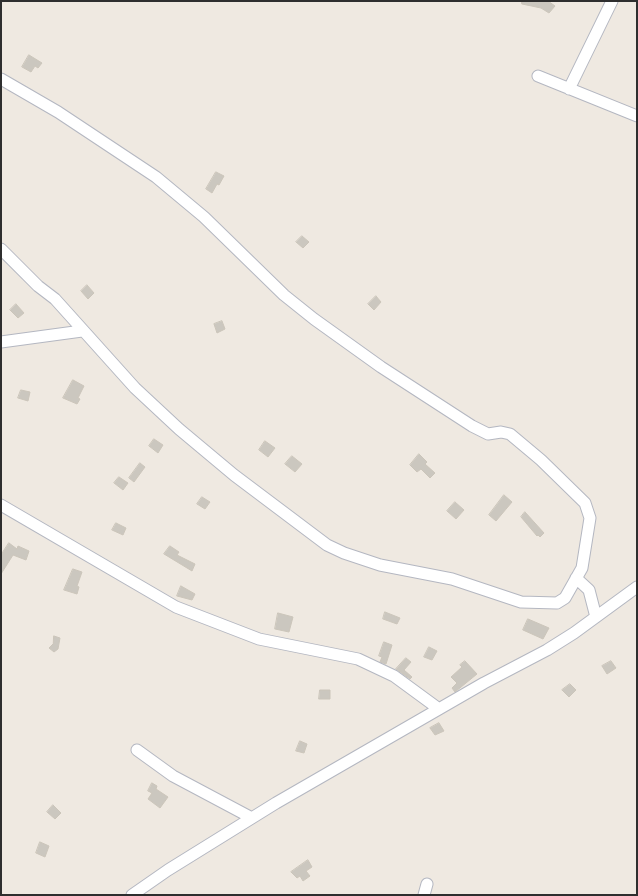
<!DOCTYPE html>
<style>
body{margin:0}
#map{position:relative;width:638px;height:896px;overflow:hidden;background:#efe9e1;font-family:"DM Sans",sans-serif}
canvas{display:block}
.frame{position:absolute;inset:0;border:2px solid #2e2e2e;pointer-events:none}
</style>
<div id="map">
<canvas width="638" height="896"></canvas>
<div class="frame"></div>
</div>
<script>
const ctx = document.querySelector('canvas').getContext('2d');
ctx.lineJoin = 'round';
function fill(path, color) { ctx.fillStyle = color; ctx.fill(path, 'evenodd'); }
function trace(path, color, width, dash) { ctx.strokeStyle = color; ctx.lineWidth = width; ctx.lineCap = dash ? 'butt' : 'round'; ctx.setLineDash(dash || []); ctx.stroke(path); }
const building = new Path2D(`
 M522,1H548L555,6L549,13L541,8L522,4Z
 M29,55L42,63L38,68L35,66L31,72L22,67Z
 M216,172L224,176L219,185L217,184L212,193L206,189Z
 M302,236L309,242L303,248L296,242Z
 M87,285L94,293L88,299L81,291Z
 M376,296L381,302L374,310L368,304Z
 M16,304L24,313L18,318L10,310Z
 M222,321L225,329L217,333L214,324Z
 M73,380L84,386L78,398L80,399L77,404L63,398Z
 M21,390L30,392L28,401L18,398Z
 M154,439L163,445L158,453L149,446Z
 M265,441L275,448L268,457L259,450Z
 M419,454L427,462L425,464L435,473L430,478L421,469L417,472L410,465Z
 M292,456L302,464L295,472L285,464Z
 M140,463L145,467L134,482L129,478Z
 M119,477L128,483L123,490L114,483Z
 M504,495L512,502L496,521L489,515Z
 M202,497L210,502L205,509L197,504Z
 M455,502L464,510L456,519L447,511Z
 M525,512L544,533L540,537L538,535L537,536L521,517Z
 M116,523L126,528L123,535L112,530Z
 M9,543L17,549L18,546L29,551L26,560L13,555L1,574V555Z
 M170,546L179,552L177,555L195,564L192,571L164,554Z
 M73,569L82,572L77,586L79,587L77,594L64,590Z
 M181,586L195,594L192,600L177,596Z
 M385,612L400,618L397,624L383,619Z
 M278,613L293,617L289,632L275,629Z
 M528,619L549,628L543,639L523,630Z
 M54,636L60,638L58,649L54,652L49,648L53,644Z
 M384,642L392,645L386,664L380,662L382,657L379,656Z
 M429,647L437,651L432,660L424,657Z
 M406,658L411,662L404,670L412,677L410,679L396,669Z
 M465,661L477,674L455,692L452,688L457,683L451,677L462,667L460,665Z
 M611,661L616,668L607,674L602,666Z
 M570,684L576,690L569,697L562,690Z
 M320,690H330V699H319Z
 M439,723L444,731L435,735L430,728Z
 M300,741L307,744L304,753L296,751Z
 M152,783L157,786L156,789L168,797L160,808L148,799L152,793L148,791Z
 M53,805L61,813L55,819L47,812Z
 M40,842L49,846L45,857L36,853Z
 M308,860L312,867L306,871L310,876L303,881L300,876L297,878L291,872Z`);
const minor = new Path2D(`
 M538,76L637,116
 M1,79L58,112L156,177L204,217L284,295L314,319L381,367L472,426L488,434L501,432L510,434L541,460L585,503L590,518L582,568L565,598L557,603L521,602L452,579L380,565L344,553L327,545L234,475L179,429L135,388L55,299L38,286L1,249
 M569,89L612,1
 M1,342L82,331
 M1,505L176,607L259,639L358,659L394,676L439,709
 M576,578L589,590L596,617
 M137,750L173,776L252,818
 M132,895L168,870L276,803L484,683L547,650L574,633L637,587
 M424,895L427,884`);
fill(building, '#cbc7bf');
trace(building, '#cbc5ba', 1);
trace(minor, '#b4b7c1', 13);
trace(minor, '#fff', 11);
</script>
